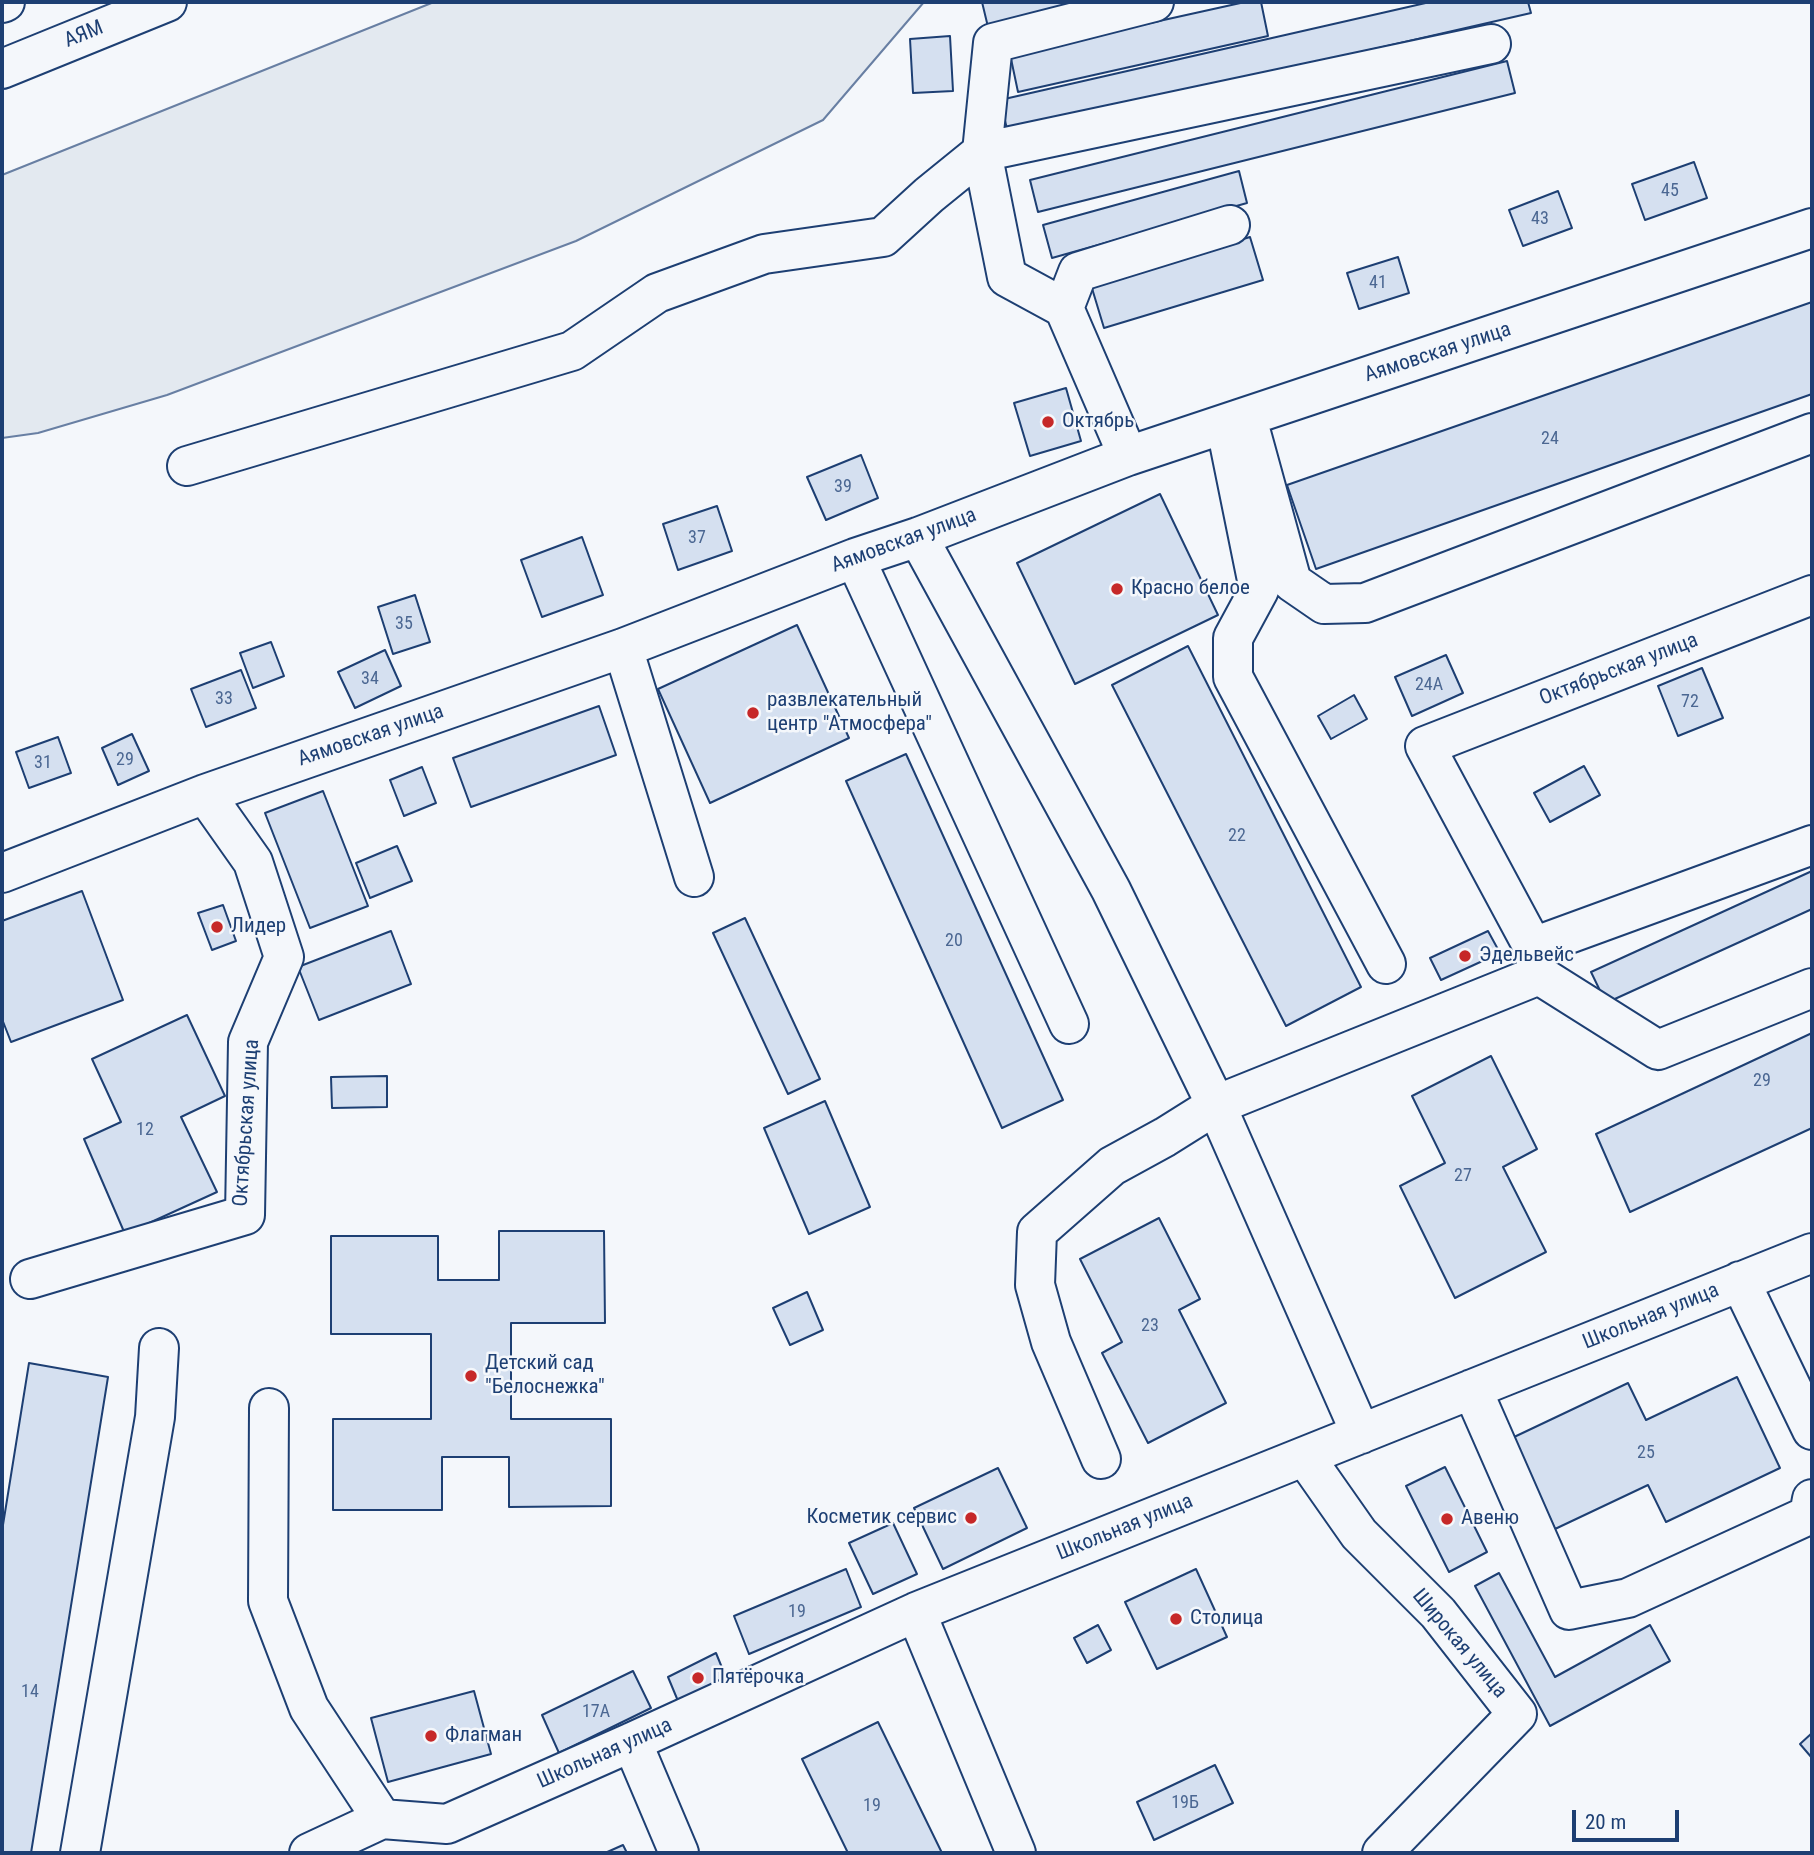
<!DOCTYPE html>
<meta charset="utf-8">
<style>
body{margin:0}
#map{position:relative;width:1814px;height:1855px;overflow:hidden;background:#f4f7fb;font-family:"Roboto Condensed",sans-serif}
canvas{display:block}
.frame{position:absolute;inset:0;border:4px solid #1d3f73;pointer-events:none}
.scale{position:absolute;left:1572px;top:1810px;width:107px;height:32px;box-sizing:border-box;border:4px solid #1d3f73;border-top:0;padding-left:9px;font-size:21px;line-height:24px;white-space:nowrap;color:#1d3f73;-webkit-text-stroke:5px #f4f7fb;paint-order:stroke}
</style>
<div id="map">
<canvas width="1814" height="1855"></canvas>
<div class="frame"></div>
<div class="scale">20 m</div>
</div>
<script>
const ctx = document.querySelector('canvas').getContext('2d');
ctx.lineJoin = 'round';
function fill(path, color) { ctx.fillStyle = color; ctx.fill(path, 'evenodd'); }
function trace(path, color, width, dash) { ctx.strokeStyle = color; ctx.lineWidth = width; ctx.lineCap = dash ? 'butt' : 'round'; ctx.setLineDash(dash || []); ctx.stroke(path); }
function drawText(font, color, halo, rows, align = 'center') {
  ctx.font = font + ' "Roboto Condensed",sans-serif'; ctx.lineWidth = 5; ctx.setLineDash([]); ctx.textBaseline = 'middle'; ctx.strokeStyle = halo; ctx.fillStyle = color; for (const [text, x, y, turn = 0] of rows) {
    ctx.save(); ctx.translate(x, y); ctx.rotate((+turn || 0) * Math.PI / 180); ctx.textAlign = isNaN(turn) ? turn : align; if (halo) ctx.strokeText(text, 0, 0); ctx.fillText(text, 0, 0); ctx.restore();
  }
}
const green = new Path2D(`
 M434,2H924L823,120L576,241L167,395L38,433L2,438V175Z`);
const building = new Path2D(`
 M982,2H1085L988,27Z
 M1245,2H1261L1268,36L1018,92L1010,54Z
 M1430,2H1528L1531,13L1008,133L1000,100Z
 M950,36L953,91L913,93L910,39Z
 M1507,61L1515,93L1038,212L1030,180Z
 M1694,162L1707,198L1645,220L1632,184Z
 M1239,171L1247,203L1052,258L1043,225Z
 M1558,191L1572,228L1523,246L1509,210Z
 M1250,237L1263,280L1104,328L1091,285Z
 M1398,257L1409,293L1359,309L1347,273Z
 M1812,302V394L1316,569L1287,485Z
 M1066,388L1081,441L1030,456L1014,403Z
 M861,455L878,498L826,520L807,477Z
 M1160,494L1218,615L1075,684L1017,563Z
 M717,506L732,551L678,570L663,524Z
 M582,537L603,595L542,617L521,560Z
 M415,595L430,642L393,654L378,607Z
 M797,625L849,738L710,803L658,689Z
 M271,642L284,676L253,688L240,653Z
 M1188,646L1361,987L1286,1026L1112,685Z
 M385,650L401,686L355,708L338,672Z
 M1446,655L1463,693L1412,716L1395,677Z
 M1702,668L1723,718L1678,736L1658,686Z
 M241,670L256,708L206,727L191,689Z
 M1354,695L1367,719L1331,739L1318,716Z
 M599,706L616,755L471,807L453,758Z
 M132,734L149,771L118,785L102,748Z
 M58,737L71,773L29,788L16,752Z
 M906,754L1063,1100L1002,1128L846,781Z
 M1584,766L1600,795L1550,822L1534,793Z
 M422,767L436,803L404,816L390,780Z
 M323,791L368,906L310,928L265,813Z
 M397,846L412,881L370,898L356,863Z
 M1812,871V909L1606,1003L1591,972Z
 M82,891L123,1000L11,1042L2,1019V921Z
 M223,905L236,941L212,950L198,913Z
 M745,918L820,1079L788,1094L713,933Z
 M391,931L411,984L319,1020L298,967Z
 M1488,931L1500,953L1441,980L1430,958Z
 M187,1015L225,1096L181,1117L217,1192L125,1234L84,1139L121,1122L92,1059Z
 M1812,1033V1128L1630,1212L1596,1134Z
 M1491,1056L1537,1149L1503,1167L1546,1252L1455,1298L1400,1186L1445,1163L1412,1096Z
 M387,1076V1107L332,1108L331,1077Z
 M825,1101L870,1207L809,1234L764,1128Z
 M1159,1218L1200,1299L1179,1310L1226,1403L1148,1443L1102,1353L1122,1342L1080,1259Z
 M499,1231H604L605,1323H511V1419H611V1506L509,1507V1457H442V1510H333V1419H431V1334H331V1236H438V1280H499Z
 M807,1292L823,1330L790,1345L773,1308Z
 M29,1363L108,1377L31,1853H2V1531Z
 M1737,1377L1780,1468L1666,1522L1648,1485L1555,1529L1512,1438L1628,1383L1646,1420Z
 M1445,1467L1487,1552L1449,1572L1406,1486Z
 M998,1468L1027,1528L943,1569L914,1508Z
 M893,1523L917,1574L873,1594L849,1543Z
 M846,1569L861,1607L749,1654L734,1616Z
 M1196,1569L1227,1637L1157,1669L1125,1602Z
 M1499,1573L1555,1677L1650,1625L1670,1661L1550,1726L1475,1586Z
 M1098,1625L1111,1650L1087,1663L1074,1638Z
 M716,1653L727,1680L678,1701L668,1677Z
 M633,1671L651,1708L559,1753L542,1715Z
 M474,1691L491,1754L388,1782L371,1718Z
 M878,1722L942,1853H848L802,1759Z
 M1812,1733V1758L1800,1744Z
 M1215,1765L1233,1803L1154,1840L1137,1802Z
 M623,1845L627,1853H605Z`);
const minor = new Path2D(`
 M1064,308L1078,272L1230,225
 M1247,418L1292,582L1324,604L1365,603L1812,433
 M1228,437L1259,590L1233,638V677L1386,964
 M1128,456L1064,308L1007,277L982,152L993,43L1154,2
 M187,466L572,351L657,293L764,254L883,237L929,195L982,152L1491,44
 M918,537L1111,890L1216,1105L1361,1434
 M855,558L1069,1024
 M623,648L694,877
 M2,873L205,794L623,648L855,558L918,537L1128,456L1812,228
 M1533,947L1812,845
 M1539,975L1533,947L1425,746L1812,595
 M30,1279L245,1215L248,1042L284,957L253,862L205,794
 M1740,1281L1812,1430
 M1472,1389L1569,1610L1628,1598L1809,1515L1812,1499
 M269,1408L268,1601L309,1708L382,1819
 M1305,1457L1359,1534L1438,1613L1517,1714L1382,1853
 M1101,1459L1051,1342L1035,1285L1037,1232L1112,1166L1165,1137L1216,1105L1539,975L1658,1050L1812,988
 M916,1612L1016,1853
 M632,1742L679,1853
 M80,1853L155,1417L159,1348
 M309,1853L382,1819L447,1824L632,1742L916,1612L1812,1253`);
const highway = new Path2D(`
 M2,3L5,2
 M2,69L167,2`);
const markers = [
 [1048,422,7,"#c62828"],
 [1117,589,7,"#c62828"],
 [753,713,7,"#c62828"],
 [217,927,7,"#c62828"],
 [1465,956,7,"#c62828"],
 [471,1376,7,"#c62828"],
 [971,1518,7,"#c62828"],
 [1447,1519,7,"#c62828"],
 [1176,1619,7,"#c62828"],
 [698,1678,7,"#c62828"],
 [431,1736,7,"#c62828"]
];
const numberNames = [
 ["45",1670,191],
 ["43",1540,219],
 ["41",1378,283],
 ["24",1550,439],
 ["39",843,487],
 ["37",697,538],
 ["35",404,624],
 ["34",370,679],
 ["24А",1429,685],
 ["33",224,699],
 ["72",1690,702],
 ["29",125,760],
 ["31",43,763],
 ["22",1237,836],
 ["20",954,941],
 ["29",1762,1081],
 ["12",145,1130],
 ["27",1463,1176],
 ["23",1150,1326],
 ["25",1646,1453],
 ["19",797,1612],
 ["14",30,1692],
 ["17А",596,1712],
 ["19Б",1185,1803],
 ["19",872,1806]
];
const streetNames = [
 ["АЯМ",84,35,-22],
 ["Аямовская улица",1438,353,-18],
 ["Аямовская улица",904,541,-20],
 ["Октябрьская улица",1619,670,-21],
 ["Аямовская улица",371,736,-19],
 ["Октябрьская улица",247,1123,-86],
 ["Школьная улица",1651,1317,-22],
 ["Школьная улица",1125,1528,-22],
 ["Широкая улица",1459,1644,50],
 ["Школьная улица",605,1754,-24]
];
const poiNames = [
 ["Октябрь",1062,422],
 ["Красно белое",1131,589],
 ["развлекательный",767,701],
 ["центр \"Атмосфера\"",767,725],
 ["Лидер",231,927],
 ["Эдельвейс",1479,956],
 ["Детский сад",485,1364],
 ["\"Белоснежка\"",485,1388],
 ["Косметик сервис",957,1518,"right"],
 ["Авеню",1461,1519],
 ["Столица",1190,1619],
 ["Пятёрочка",712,1678],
 ["Флагман",445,1736]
];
fill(green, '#e3e9f0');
trace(green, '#687fa3', 2);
fill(building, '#d5e0f0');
trace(building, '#1d3f73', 2);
trace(minor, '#1d3f73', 42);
trace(highway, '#1d3f73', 42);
trace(minor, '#f4f7fb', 38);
trace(highway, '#f4f7fb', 38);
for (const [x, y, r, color] of markers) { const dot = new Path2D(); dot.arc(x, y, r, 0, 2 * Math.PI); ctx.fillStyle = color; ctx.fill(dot); trace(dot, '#f4f7fb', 2.5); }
drawText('18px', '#4b6792', null, numberNames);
drawText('21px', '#1d3f73', '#f4f7fb', streetNames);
drawText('21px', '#1d3f73', '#f4f7fb', poiNames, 'left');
</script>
